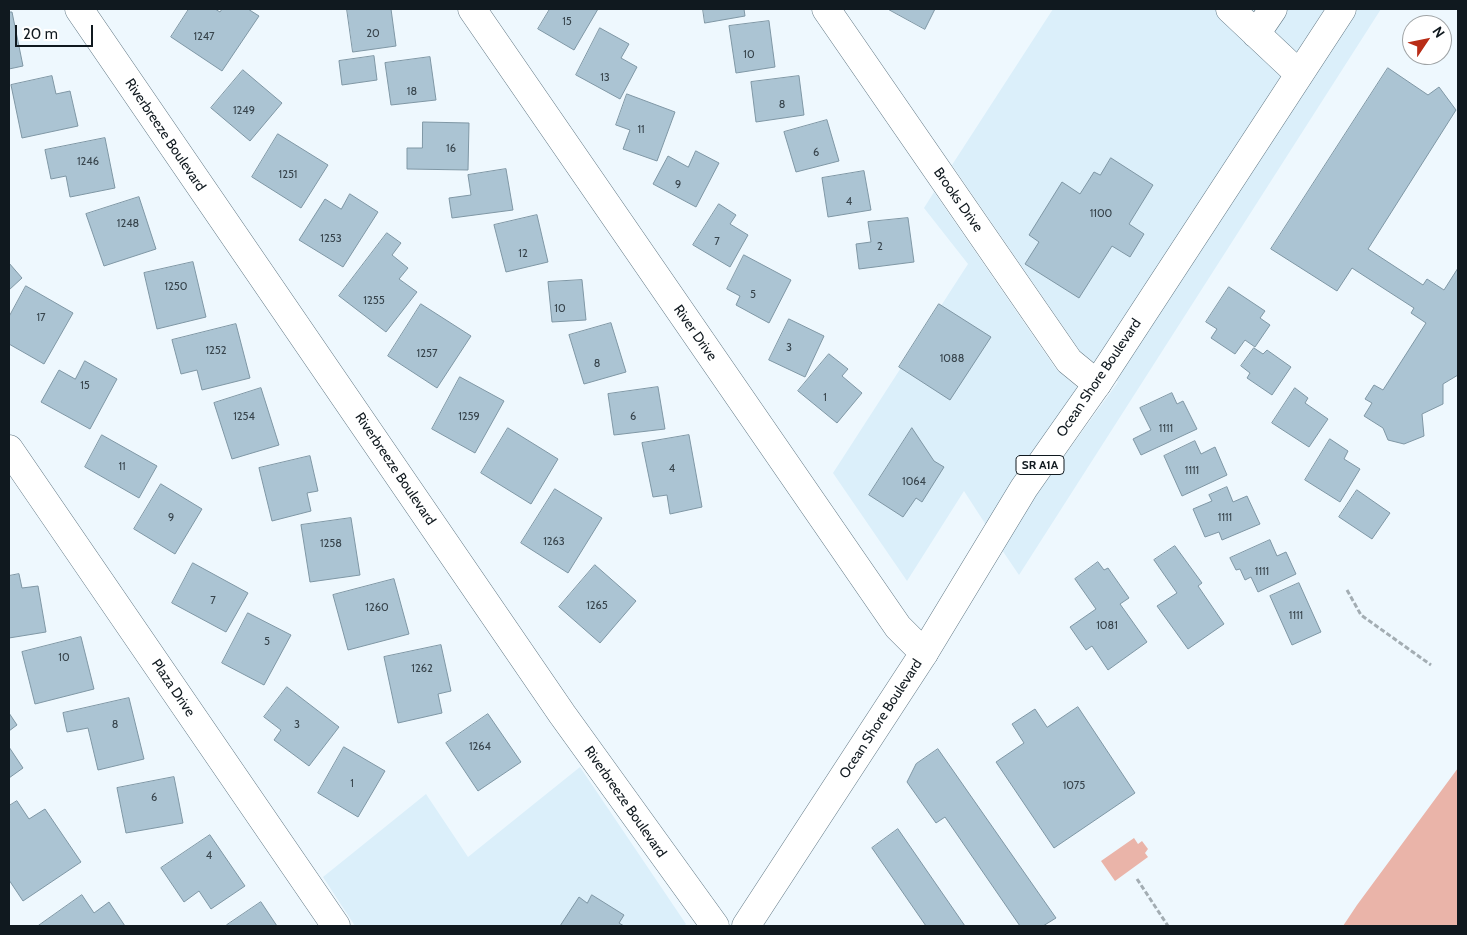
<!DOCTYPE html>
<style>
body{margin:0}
#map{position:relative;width:1467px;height:935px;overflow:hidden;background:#eef8fe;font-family:Cabin,sans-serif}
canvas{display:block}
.frame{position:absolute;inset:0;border:10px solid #10191f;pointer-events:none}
.north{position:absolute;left:1402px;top:15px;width:50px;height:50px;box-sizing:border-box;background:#fff;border:1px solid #9fa3a5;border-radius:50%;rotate:56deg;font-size:14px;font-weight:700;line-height:20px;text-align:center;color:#10191f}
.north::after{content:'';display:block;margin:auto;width:18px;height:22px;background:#b92d17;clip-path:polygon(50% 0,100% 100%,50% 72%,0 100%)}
.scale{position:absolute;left:15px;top:25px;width:78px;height:22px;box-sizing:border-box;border:2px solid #10191f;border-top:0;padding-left:6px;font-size:15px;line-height:18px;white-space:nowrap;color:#10191f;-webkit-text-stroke:4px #fff;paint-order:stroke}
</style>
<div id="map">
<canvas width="1467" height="935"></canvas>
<div class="frame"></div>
<div class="north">N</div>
<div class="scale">20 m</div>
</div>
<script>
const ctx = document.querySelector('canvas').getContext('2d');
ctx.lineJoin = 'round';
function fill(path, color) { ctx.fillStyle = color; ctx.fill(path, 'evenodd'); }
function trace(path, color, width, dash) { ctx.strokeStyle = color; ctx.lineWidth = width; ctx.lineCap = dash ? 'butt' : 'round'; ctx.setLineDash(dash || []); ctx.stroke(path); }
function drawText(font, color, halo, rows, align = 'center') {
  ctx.font = font + ' Cabin,sans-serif'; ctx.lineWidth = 4; ctx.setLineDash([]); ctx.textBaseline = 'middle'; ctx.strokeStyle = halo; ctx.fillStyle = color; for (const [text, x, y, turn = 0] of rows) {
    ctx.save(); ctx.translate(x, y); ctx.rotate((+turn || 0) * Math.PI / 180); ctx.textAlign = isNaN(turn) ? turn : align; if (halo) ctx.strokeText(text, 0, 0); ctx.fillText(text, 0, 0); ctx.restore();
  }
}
const built = new Path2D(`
 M1053,9H1325L1095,363L1080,351L952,165Z
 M1358,9H1381L1019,575L1002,550L1036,495L1118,382L1116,380Z
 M934,192L1056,369L1078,388L986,525L964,491L907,581L833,473L968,264L924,208Z
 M580,767L686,924L684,926H355L323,877L426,794L468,857Z`);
const water = new Path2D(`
 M1458,768V926H1343L1357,905Z
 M1134,838L1138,844L1142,841L1148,849L1145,853L1148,857L1115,881L1101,861Z`);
const building = new Path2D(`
 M189,9H215L220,12L222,9H248L259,16L222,71L171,37Z
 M347,9H391L396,46L353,52Z
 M550,9H598L574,50L538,29Z
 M703,9H744L745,16L705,23Z
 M888,9H935L925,29Z
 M9,12H12L23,66L9,69Z
 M769,21L775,67L736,73L729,26Z
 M600,28L629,44L621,58L637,67L620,99L576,75Z
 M374,56L377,80L342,85L339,61Z
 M430,57L436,100L391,105L385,63Z
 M1388,68L1428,95L1439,87L1456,110L1368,249L1423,285L1427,279L1444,290L1458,268V375L1443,384V404L1422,414L1424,436L1404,444L1388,440L1383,428L1364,416L1372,403L1365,399L1374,385L1383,390L1426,323L1411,313L1414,308L1352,268L1337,291L1271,249Z
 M243,70L282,103L250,141L211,108Z
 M52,76L56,94L70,91L78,126L22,138L11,85Z
 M799,76L804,115L756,122L751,82Z
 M627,94L675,112L657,161L623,149L630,130L616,125Z
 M827,120L839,161L796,172L784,132Z
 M423,122L469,123L468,170L407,169V148H422Z
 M278,134L328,165L301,208L252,177Z
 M105,138L115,188L70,197L66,176L51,179L45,150Z
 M696,151L719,163L696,207L653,184L668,156L688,167Z
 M1111,158L1153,185L1129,224L1144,234L1130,257L1112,246L1079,298L1025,264L1039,242L1029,235L1062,182L1080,194L1094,172L1100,175Z
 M506,169L513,210L452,218L449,198L471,195L468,175Z
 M864,171L871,210L828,217L822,178Z
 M350,194L378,212L343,267L299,240L325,199L341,209Z
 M139,197L156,249L104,266L86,214Z
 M719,204L736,215L730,224L748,235L730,267L693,245Z
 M537,215L548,262L506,272L494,225Z
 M908,218L914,262L859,269L856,244L871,242L868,222Z
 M387,233L401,243L392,255L408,268L399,279L417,292L386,332L339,296Z
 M744,255L791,280L769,323L736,305L740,296L727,289Z
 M193,262L206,317L157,329L144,273Z
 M9,263L22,278L9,290Z
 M582,280L586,320L552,322L548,282Z
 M26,286L73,313L44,364L9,344V317Z
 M1229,287L1265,311L1260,318L1270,325L1255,347L1245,340L1235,354L1211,338L1217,329L1206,322Z
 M421,304L471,336L437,388L388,356Z
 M939,304L991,337L950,400L899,367Z
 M789,319L824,336L805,377L769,360Z
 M611,323L626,372L584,384L569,335Z
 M236,324L250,378L202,390L197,370L181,374L172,340Z
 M1254,348L1263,354L1267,350L1291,367L1272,395L1247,378L1250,373L1241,366Z
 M829,354L848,369L842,376L862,393L837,423L798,391Z
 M85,361L117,379L90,429L41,402L59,370L75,379Z
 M460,377L504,401L475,453L432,429Z
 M658,387L665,429L614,435L608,394Z
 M261,388L279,445L232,459L214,403Z
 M1295,388L1308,398L1305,403L1328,419L1309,447L1272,423Z
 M1172,393L1177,404L1183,401L1197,429L1141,455L1133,439L1151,430L1140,408Z
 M508,428L558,459L531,504L481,473Z
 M912,428L934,461L944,467L922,502L916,498L903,517L869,495Z
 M102,435L157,466L139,498L85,467Z
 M689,435L702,507L670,514L667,495L653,497L642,443Z
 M1330,439L1348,451L1344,459L1360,469L1340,502L1305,480Z
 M1195,441L1201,454L1215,447L1227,475L1182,496L1164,456Z
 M310,456L318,491L307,493L311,511L272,521L259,468Z
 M161,484L202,509L175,554L134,529Z
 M1227,487L1233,502L1247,496L1260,524L1222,540L1219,532L1205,537L1193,509L1212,501L1209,495Z
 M555,489L602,518L568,573L521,543Z
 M1357,490L1390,513L1372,539L1339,517Z
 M351,518L360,575L310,582L301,525Z
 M1270,540L1277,556L1286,552L1296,574L1258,592L1251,577L1245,580L1240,569L1236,570L1230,558Z
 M1175,546L1202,583L1198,586L1224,624L1188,649L1157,606L1177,593L1154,560Z
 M1098,562L1104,570L1108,568L1129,598L1120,604L1147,642L1108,670L1092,646L1086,650L1070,627L1096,609L1075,579Z
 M193,563L248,593L226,632L172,603Z
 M595,565L636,601L600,643L559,607Z
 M19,574L22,588L38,586L46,632L9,638V576Z
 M394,579L409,634L348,650L333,595Z
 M1299,583L1321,632L1292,645L1270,596Z
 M248,613L291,635L264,685L222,663Z
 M81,637L94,689L35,704L22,652Z
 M441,645L451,691L438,694L442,713L398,723L384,657Z
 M287,687L339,727L309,766L274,740L281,730L264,717Z
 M129,698L144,759L98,770L88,728L67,732L63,713Z
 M1078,707L1135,793L1054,848L996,762L1024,743L1012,724L1035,709L1047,727Z
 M9,713L17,725L9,731Z
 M488,714L521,762L478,791L446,743Z
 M9,747L23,768L9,778Z
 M344,747L385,771L358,817L318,793Z
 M938,749L1056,918L1043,926H1020L945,817L936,823L907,782L916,764Z
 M174,777L183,823L126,833L117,788Z
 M17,801L29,819L45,809L81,862L23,901L9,880V806Z
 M898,829L965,926H926L872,848Z
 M210,835L245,886L211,909L199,891L184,902L161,868Z
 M82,895L94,913L109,902L125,926H38Z
 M592,895L624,915L619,923L624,926H560L579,897L587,903Z
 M261,902L277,926H228L227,925Z`);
const path = new Path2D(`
 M1347,590L1361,615L1431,665
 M1137,879L1168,926`);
const minor = new Path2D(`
 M79,9L562,714L715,926
 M472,9L898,627L924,653
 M826,9L1069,361L1097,384
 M1230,9L1299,74
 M1256,34L1273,9
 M9,449L336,926`);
const major = new Path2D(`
 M746,926L924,653L1024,488L1097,384L1342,9`);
const numberNames = [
 ["15",567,22],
 ["20",373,34],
 ["1247",204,37],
 ["10",749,55],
 ["13",605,78],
 ["18",412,92],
 ["8",782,105],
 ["1249",244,111],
 ["11",641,130],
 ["16",451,149],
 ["6",816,153],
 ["1246",88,162],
 ["1251",288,175],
 ["9",678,185],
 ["4",849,202],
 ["1100",1101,214],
 ["1248",128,224],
 ["1253",331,239],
 ["7",717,242],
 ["2",880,247],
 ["12",523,254],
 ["1250",176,287],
 ["5",753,295],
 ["1255",374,301],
 ["10",560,309],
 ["17",41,318],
 ["3",789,348],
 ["1252",216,351],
 ["1257",427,354],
 ["1088",952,359],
 ["8",597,364],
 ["15",85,386],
 ["1",825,398],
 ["1254",244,417],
 ["1259",469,417],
 ["6",633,417],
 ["1111",1166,429],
 ["11",122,467],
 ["4",672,469],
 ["1111",1192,471],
 ["1064",914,482],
 ["9",171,518],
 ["1111",1225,518],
 ["1263",554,542],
 ["1258",331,544],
 ["1111",1262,572],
 ["7",213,601],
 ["1265",597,606],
 ["1260",377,608],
 ["1111",1296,616],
 ["1081",1107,626],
 ["5",267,642],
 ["10",64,658],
 ["1262",422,669],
 ["8",115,725],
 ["3",297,725],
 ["1264",480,747],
 ["1",352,784],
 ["1075",1074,786],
 ["6",154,798],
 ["4",209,856]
];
const shields = [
 [1040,465,48]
];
const shieldNames = [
 ["SR A1A",1040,465]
];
const streetNames = [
 ["Riverbreeze Boulevard",165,135,56],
 ["Brooks Drive",958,200,55],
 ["River Drive",695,333,55],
 ["Ocean Shore Boulevard",1099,378,-56],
 ["Riverbreeze Boulevard",395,469,56],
 ["Plaza Drive",173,688,56],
 ["Ocean Shore Boulevard",881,719,-57],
 ["Riverbreeze Boulevard",625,802,55]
];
fill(built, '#dbeffa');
fill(water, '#eab4a9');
fill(building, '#abc4d3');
trace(building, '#7f97a5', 1);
trace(minor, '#607784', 29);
trace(major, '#607784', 29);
trace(path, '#a3adb3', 3, [5, 2.5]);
trace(minor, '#fff', 28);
trace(major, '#fff', 28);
drawText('11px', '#37444c', null, numberNames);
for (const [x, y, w] of shields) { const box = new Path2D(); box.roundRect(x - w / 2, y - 9.5, w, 19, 4); ctx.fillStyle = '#fff'; ctx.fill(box); trace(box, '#10191f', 1); }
drawText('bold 12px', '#10191f', null, shieldNames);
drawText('14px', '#10191f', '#fff', streetNames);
</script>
